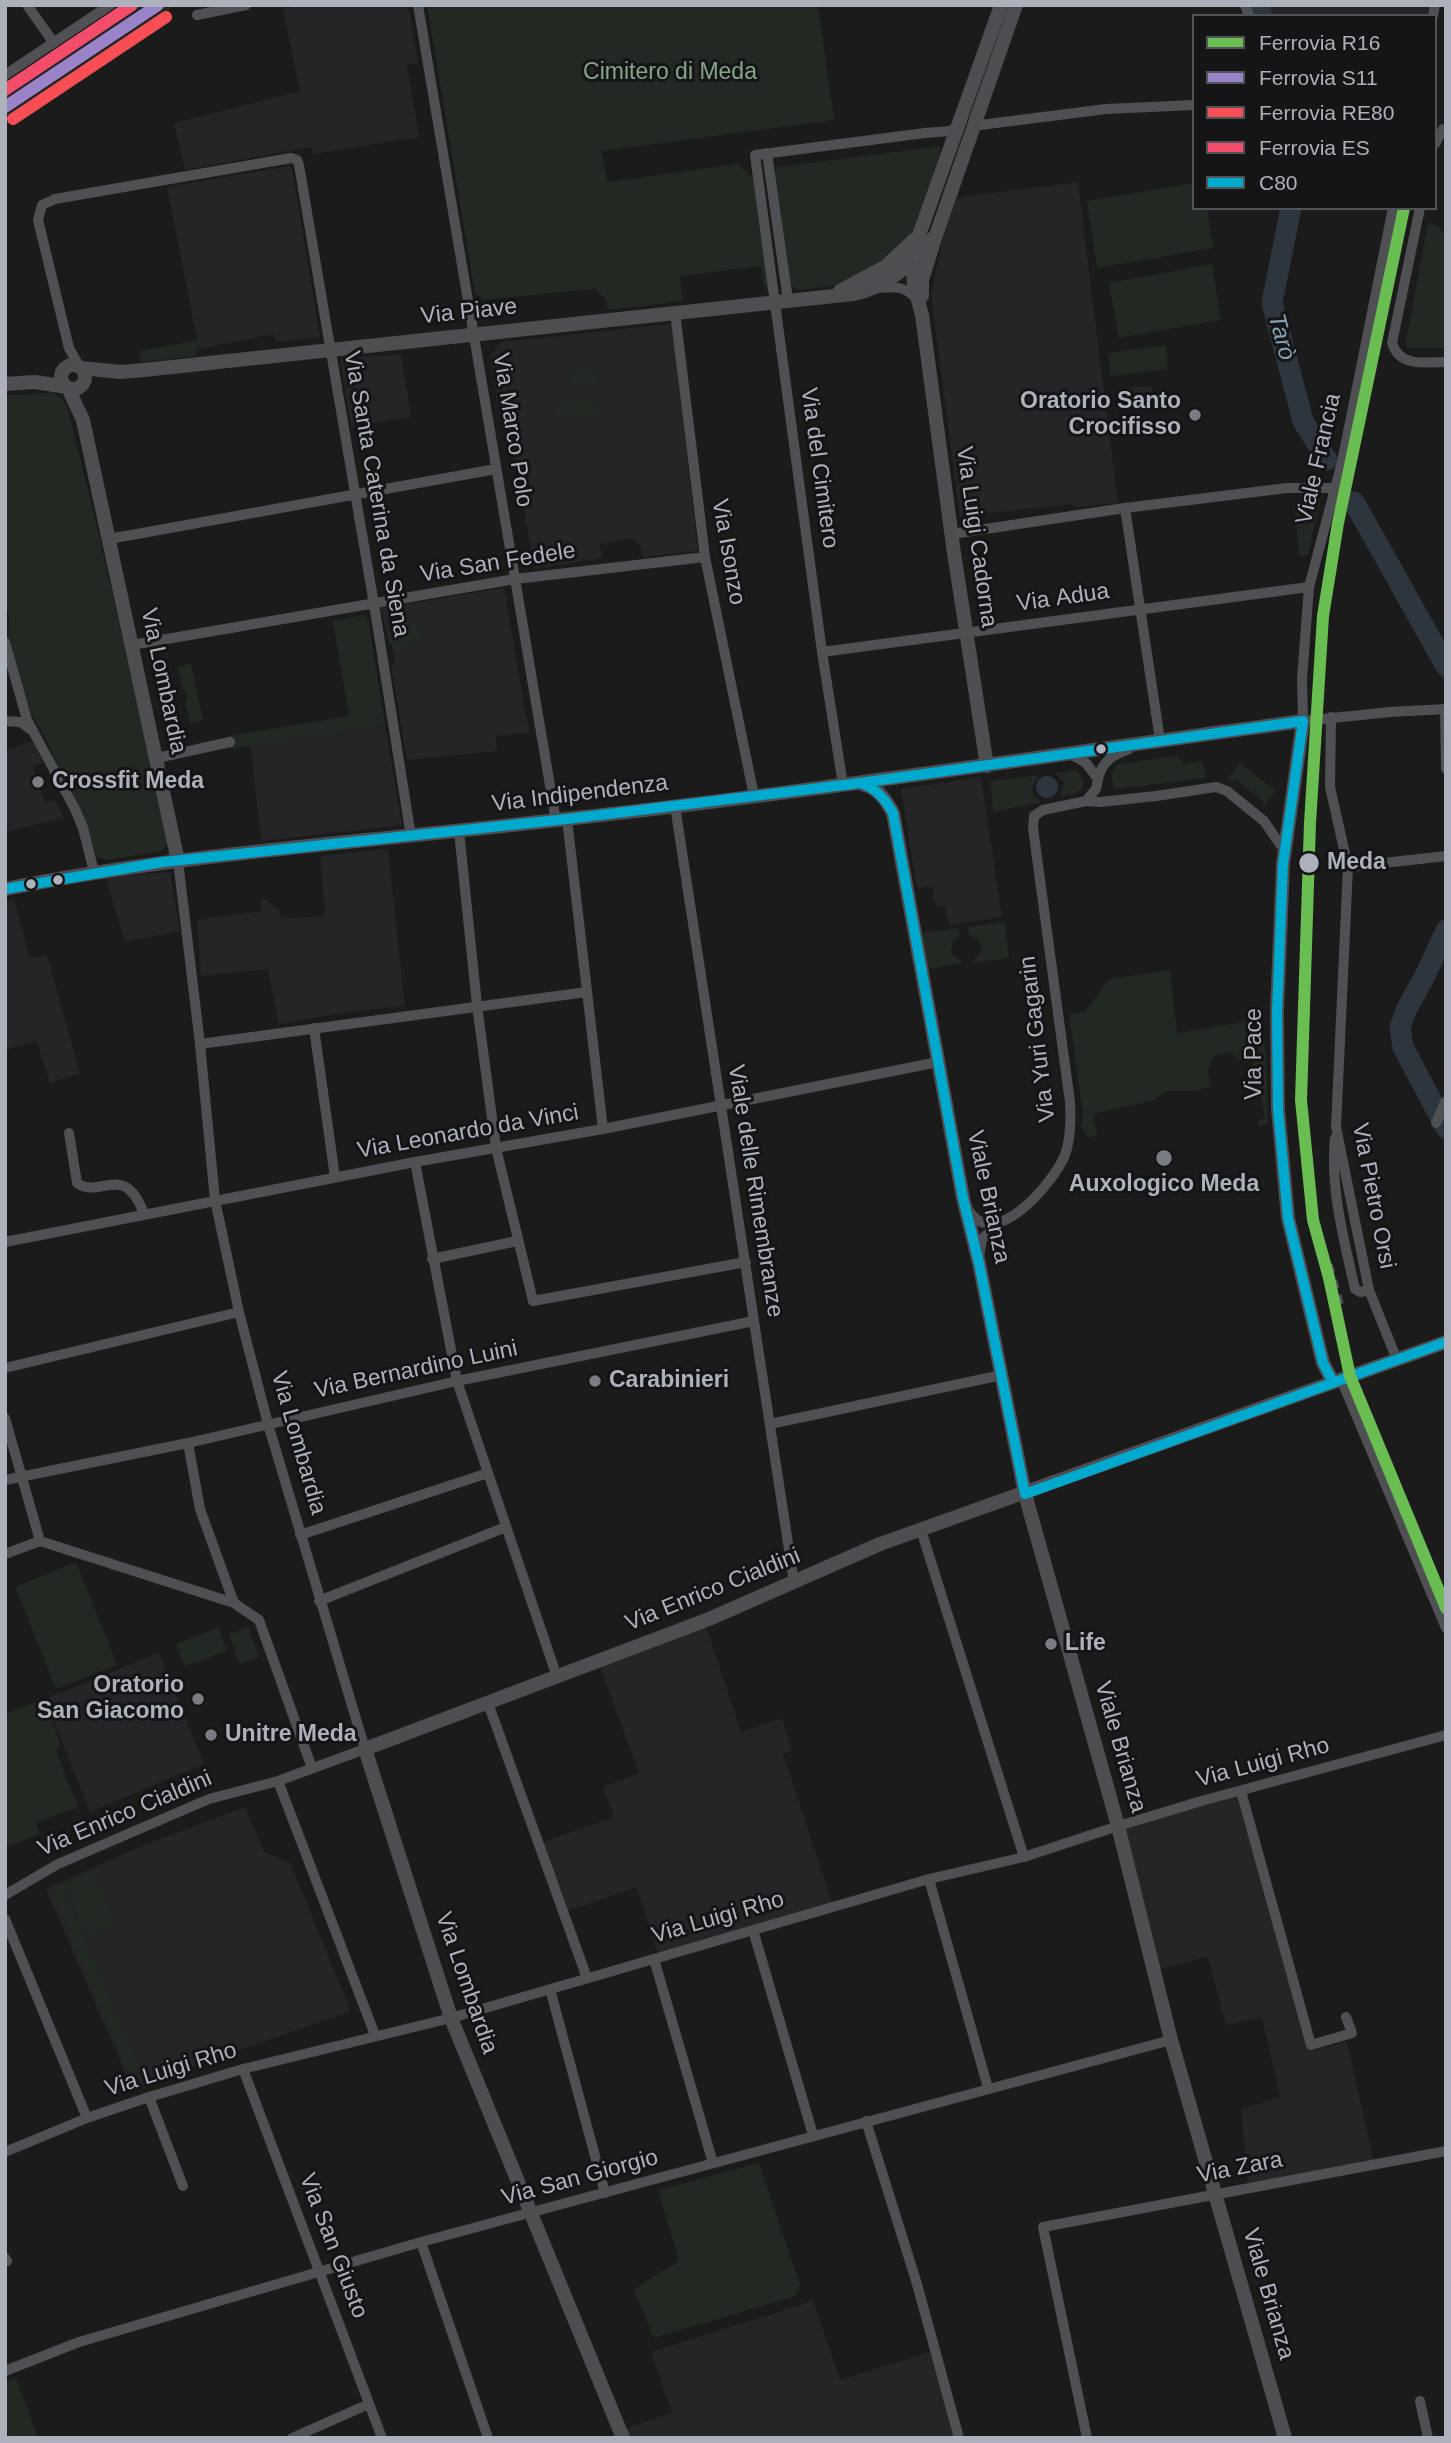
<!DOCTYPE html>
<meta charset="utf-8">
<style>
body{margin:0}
#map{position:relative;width:1451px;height:2443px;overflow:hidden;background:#1b1b1b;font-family:Helvetica,sans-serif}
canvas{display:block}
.frame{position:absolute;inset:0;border:7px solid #acb1bc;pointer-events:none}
.legend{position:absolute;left:1192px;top:14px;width:245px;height:196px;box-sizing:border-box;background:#151517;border:2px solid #515359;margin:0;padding:9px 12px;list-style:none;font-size:21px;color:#acb1bc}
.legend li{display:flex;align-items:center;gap:14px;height:35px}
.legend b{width:35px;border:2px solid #515359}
</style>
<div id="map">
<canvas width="1451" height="2443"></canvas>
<div class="frame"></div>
<ul class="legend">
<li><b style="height:9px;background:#69bd51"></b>Ferrovia R16</li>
<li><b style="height:9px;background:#9a83c9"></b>Ferrovia S11</li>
<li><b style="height:9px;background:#f64e54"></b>Ferrovia RE80</li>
<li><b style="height:9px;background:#f44d6c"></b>Ferrovia ES</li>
<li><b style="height:9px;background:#00a9ce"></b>C80</li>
</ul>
</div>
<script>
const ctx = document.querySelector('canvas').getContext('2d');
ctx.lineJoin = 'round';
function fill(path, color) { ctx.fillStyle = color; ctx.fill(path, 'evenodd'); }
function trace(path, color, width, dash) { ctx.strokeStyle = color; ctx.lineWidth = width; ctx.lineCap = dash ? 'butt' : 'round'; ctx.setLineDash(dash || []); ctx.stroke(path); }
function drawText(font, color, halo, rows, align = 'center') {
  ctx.font = font + ' Helvetica,sans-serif'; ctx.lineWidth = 6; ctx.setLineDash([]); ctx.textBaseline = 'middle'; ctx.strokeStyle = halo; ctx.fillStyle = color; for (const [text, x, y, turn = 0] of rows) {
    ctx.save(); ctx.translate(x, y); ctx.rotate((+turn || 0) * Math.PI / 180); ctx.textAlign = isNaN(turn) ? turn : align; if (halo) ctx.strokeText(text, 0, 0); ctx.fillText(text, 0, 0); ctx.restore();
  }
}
const built = new Path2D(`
 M136,5H171L5,116V92Z
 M300,5H408L418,63L407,65L419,137L313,154L311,147L185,170L174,123L300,91L283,9Z
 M1264,5H1429L1427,16H1269Z
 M289,166L292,168L320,337L276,342L274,334L199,349L167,187Z
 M1078,182L1118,503L1075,507L1071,504L960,517L931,295L946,223L954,198Z
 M672,324L698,551L643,557L640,545L632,538L600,544L602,558L534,569L516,460L512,453L509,404L498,405L490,356L501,342Z
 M401,354L411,417L351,426L340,359Z
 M504,588L529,733L495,736L497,751L407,760L391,665L395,664L392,644H389L381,608Z
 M385,725L402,825L261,841L250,745Z
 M29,742L34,744L43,763L33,767L45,803L55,800L64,818L5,832V751Z
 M981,777L1002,917L949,925L945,906L936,907L932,886L917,888L901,789Z
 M388,849L405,1006L342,1013L279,1024L268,969L201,976L197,920L262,911L260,896L279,910L282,919L325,916L320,856Z
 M170,872L180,931L125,942L106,878Z
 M14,899L30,958L47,955L80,1073L50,1083L37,1041L5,1050V900Z
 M705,1624L741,1732L782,1718L792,1750L783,1754L833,1905L658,1955L637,1887L565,1912L543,1842L614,1817L603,1787L639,1773L599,1664Z
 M159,1653L204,1764L90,1812L45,1699Z
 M1239,1792L1310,2051L1347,2042L1374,2162L1248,2185L1241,2109L1280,2097L1262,2017L1226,2025L1208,1957L1155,1970L1120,1827Z
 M245,1807L264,1852L290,1863L351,2011L132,2088L46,1889L137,1848Z
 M813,2301L840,2380L933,2351L957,2438H625L622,2430L672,2413L651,2352Z`);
const green = new Path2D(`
 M124,5H136L5,92V84Z
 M171,5H181L173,7L55,90L5,122V116Z
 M427,5H818L834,120L602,151L607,182L737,164L753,177L769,286L765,291L761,266L680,276L683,301L608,310L606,299L594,289L484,300L475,293Z
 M941,146L939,152L942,153L916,227L908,238L887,260L837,285L800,290L791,286L775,171L777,167Z
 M1194,183V208H1207L1213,248L1097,268L1087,201Z
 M1428,222L1439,227L1446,238V348H1407L1406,342Z
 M1212,264L1221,320L1119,338L1109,283Z
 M198,340L197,356L141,362L139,351Z
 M1166,345L1168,369L1111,376L1108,353Z
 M596,368L597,380L595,386L576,388L572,383L570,371Z
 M1152,386L1153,401L1121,404L1120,388Z
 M53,393L61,398L67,406L99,535L168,841L167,846L161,851L107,860L97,857L44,735L25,704L8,636L9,617L5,602V395Z
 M582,397L597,406L598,415L555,420L554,412L565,402L577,401V398Z
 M1321,497L1308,555L1299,556L1294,502Z
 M363,615L368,618L385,725L231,749L228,736L349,716L333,621Z
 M419,624L422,642L398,646L389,644L387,629Z
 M191,664L203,720L190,723L185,703L188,694L182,689L178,667Z
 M1176,756L1185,764L1203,761L1206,778L1114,789L1111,774L1117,764Z
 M1240,763L1276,791L1261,810L1264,802L1236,780L1226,781Z
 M1076,770L1084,780C1084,794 1072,794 1060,797L1064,783L1055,773Z
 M1039,775L1032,787L1034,796L1041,802L993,812L990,781Z
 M1005,922L1009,958L973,963V960L979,955L982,948L978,939L969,935L968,927Z
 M958,928L960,936L953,942L951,952L963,963L928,969L922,933Z
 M1170,970L1177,1033L1260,1019L1266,1051L1268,1123L1258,1127V1121L1265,1118L1253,1061L1244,1063L1230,1052L1214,1056L1208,1070L1210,1087L1196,1091H1166L1152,1101L1093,1114L1097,1135L1088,1137L1081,1127L1083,1115L1069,1014L1085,1012L1109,979Z
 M76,1562L117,1665L56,1689L15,1587Z
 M248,1627L259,1657L240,1664L229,1635Z
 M218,1628L227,1651L185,1666L176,1644Z
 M45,1699L60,1743L56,1751L78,1807L36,1823L40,1834L5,1847V1714Z
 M95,1871L116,1925L87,1937L64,1883Z
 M62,1886L142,2072L131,2077L52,1890Z
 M759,2163L800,2285L795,2296L654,2338L634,2289L679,2261L658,2190Z
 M16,2378L38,2438H10L5,2425V2382Z`);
const water = new Path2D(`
 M1036 787a11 11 0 1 1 22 0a11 11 0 1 1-22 0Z`);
const river = new Path2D(`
 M1257,5L1262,16
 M1291,208L1272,303L1303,421L1327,460
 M1354,502L1446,666
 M1446,930L1424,978L1406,1010L1400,1028L1403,1047L1446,1128`);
const street = new Path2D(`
 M27,5L54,43
 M418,5L556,821
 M1245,5L1249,16
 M197,15L246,5
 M1433,16L1435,5
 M5,75L110,5
 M972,126L1106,109L1194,105
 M1435,144L1443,129
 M767,153L788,300
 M1393,208L1342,462L1309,587L1302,679L1303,721L1390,712L1446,709
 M1420,208L1392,343C1400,368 1425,362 1446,362
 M877,288C893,286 909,286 918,302
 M675,312L705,557L754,796
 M79,366L69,348L38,220L42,205L55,199L291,158L297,160L299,165L374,604L411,836
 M1125,508L1160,740L1155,742
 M952,534L1125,508L1287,488H1335
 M109,539L496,469
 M5,642L27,720L75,809L83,828L94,872
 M132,645L515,579L705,557
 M822,652L1309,587
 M1445,709L1446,769
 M1331,717L1330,787L1348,867L1336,1127L1369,1290L1397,1360
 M5,721L20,722L30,729
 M1068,753L1086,763L1098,779L1096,789L1086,801
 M157,758L230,742
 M1098,779C1102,761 1113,755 1129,749
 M843,785L822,652L755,155L925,133L951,131L958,125
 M675,806L794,1582
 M567,819L603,1129
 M459,831L477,1005L496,1148L533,1301L746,1262
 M1348,867L1446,856
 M314,1028L335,1177
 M200,1044L587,992
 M1436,1123L1445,1102
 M69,1133L77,1183C100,1200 124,1160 144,1214
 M1335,1138C1330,1189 1344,1240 1355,1289L1360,1292L1369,1290
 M415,1162L457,1381L557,1677
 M967,1207C992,1257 1054,1182 1065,1155C1071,1138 1071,1120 1070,1102L1033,828L1034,816L1043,810L1086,801L1100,802L1156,796L1216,787L1227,791L1264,821L1284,850
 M5,1242L415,1162L603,1129L938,1062
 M979,1257L982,1239L1001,1222
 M432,1259L517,1241
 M5,1368L239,1312
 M1341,1379L1446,1628
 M5,1418L40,1541
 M770,1424L1002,1375
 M188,1443L200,1509L234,1603L259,1620L312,1768
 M5,1480L188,1443L457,1381L754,1321
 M921,1530L1024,1857
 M300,1535L488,1473
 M40,1541L234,1603
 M5,1554L40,1541
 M319,1601L506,1527
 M488,1703L587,1978
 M278,1781L375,2035
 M1241,1791L1311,2045L1352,2033L1346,2017
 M929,1879L988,2088
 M5,1895L58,1864L209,1799L278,1781L365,1749L268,1424L239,1312L215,1200L200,1044L178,861
 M5,1919L87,2118
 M753,1930L813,2135
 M654,1959L713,2163
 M550,1989L605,2193
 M243,2069L382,2438
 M149,2097L183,2186
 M866,2121L917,2284L959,2438
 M5,2152L87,2118L149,2097L243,2069L451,2018L929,1879L1024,1857L1118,1826L1205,1800L1446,1735
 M421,2242L488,2438
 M5,2258L7,2261
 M5,2371L79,2342L421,2242L1171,2040
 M1420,2401L1428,2438
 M292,2438L369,2404
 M1087,2438L1043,2227L1446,2151`);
const secondary = new Path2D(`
 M840,291L885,267L915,239
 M922,296V280L936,235L1016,5
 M61 377a12 12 0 1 1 24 0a12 12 0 1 1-24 0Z
 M81,368L121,372L144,370L853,294C890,287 912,262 936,235
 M5,384L35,382L67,387
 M68,388L83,420L178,861
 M987,766L954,553L922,315L914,285L912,255L1001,5
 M862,784C878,787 886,800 893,813L963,1198L979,1263L1025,1494L1118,1826L1171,2040L1285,2438
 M5,889C190,852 379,841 566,819C812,792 1057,754 1303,721L1283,864L1277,1011L1278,1109L1288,1218L1323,1363L1333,1382
 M623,2438L451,2018L365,1749L709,1619L880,1544L1446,1342`);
const rail = new Path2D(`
 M1331,1264L1343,1307`);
const bus1 = new Path2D(`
 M845,785L1303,721L1283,864L1277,1011L1278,1109L1288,1218L1323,1363L1333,1382
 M5,889L163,862L567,819L860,783C876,788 885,799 893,813L963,1198L979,1263L1025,1494L1446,1342`);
const rail1 = new Path2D(`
 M1404,208L1338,523L1323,616L1310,823L1301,1100L1313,1220L1329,1278L1350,1376L1446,1608`);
const rail2 = new Path2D(`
 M5,107L158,5`);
const rail3 = new Path2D(`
 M13,119L166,17`);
const rail4 = new Path2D(`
 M5,90L132,5`);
const markers = [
 [1195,415,7,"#797c84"],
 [1101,749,6,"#acb1bc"],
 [38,782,7,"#797c84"],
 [1309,863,11,"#acb1bc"],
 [58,880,6,"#acb1bc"],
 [31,884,6,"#acb1bc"],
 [1164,1158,9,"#797c84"],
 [595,1381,7,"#797c84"],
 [1051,1644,7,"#797c84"],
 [198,1699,7,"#797c84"],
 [211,1735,7,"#797c84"]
];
const parkNames = [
 ["Cimitero di Meda",670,73]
];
const streetNames = [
 ["Via Piave",469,312,-6],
 ["Via Marco Polo",512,430,81],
 ["Viale Francia",1319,459,-77],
 ["Via del Cimitero",819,468,82],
 ["Via Santa Caterina da Siena",376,494,80],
 ["Via Luigi Cadorna",976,537,82],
 ["Via Isonzo",728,552,80],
 ["Via San Fedele",498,563,-9],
 ["Via Adua",1063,598,-8],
 ["Via Lombardia",163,681,78],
 ["Via Indipendenza",580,794,-7],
 ["Via Yuri Gagarin",1038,1039,-97],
 ["Via Pace",1255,1054,-90],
 ["Via Leonardo da Vinci",468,1132,-10],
 ["Viale delle Rimembranze",755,1191,81],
 ["Via Pietro Orsi",1373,1196,79],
 ["Viale Brianza",988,1197,78],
 ["Via Bernardino Luini",416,1370,-12],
 ["Via Lombardia",298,1443,74],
 ["Via Enrico Cialdini",713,1590,-22],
 ["Viale Brianza",1120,1747,74],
 ["Via Luigi Rho",1263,1763,-15],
 ["Via Enrico Cialdini",125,1814,-23],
 ["Via Luigi Rho",718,1918,-16],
 ["Via Lombardia",466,1983,71],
 ["Via Luigi Rho",171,2070,-17],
 ["Via Zara",1240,2168,-11],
 ["Via San Giorgio",580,2178,-15],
 ["Via San Giusto",333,2246,69],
 ["Viale Brianza",1268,2294,74]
];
const poiNames = [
 ["Oratorio Santo",1181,402,"right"],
 ["Crocifisso",1181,428,"right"],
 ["Crossfit Meda",52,782],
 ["Auxologico Meda",1164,1185,"center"],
 ["Carabinieri",609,1381],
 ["Life",1065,1644],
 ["Oratorio",184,1686,"right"],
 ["San Giacomo",184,1712,"right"],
 ["Unitre Meda",225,1735]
];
const stopNames = [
 ["Meda",1327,863]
];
const waterNames = [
 ["Tarò",1281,337,75]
];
fill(built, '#252527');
fill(green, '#212922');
fill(water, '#2d363e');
trace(river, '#2d363e', 21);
trace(street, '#4f5054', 10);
trace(secondary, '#4e4e52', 14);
trace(rail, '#4f5053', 3.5, [9, 7]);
trace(bus1, '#00a9ce', 10);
trace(rail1, '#69bd51', 12);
trace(rail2, '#9a83c9', 12);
trace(rail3, '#f64e54', 12);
trace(rail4, '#f44d6c', 12);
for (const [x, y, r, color] of markers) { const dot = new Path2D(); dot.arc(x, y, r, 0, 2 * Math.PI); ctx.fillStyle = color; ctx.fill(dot); trace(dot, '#151517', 2.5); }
drawText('23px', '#83a785', '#151517', parkNames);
drawText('23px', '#acb1bc', '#151517', streetNames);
drawText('bold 23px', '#acb1bc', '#151517', poiNames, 'left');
drawText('bold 23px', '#acb1bc', '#151517', stopNames, 'left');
drawText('italic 24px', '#849fb6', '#151517', waterNames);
</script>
